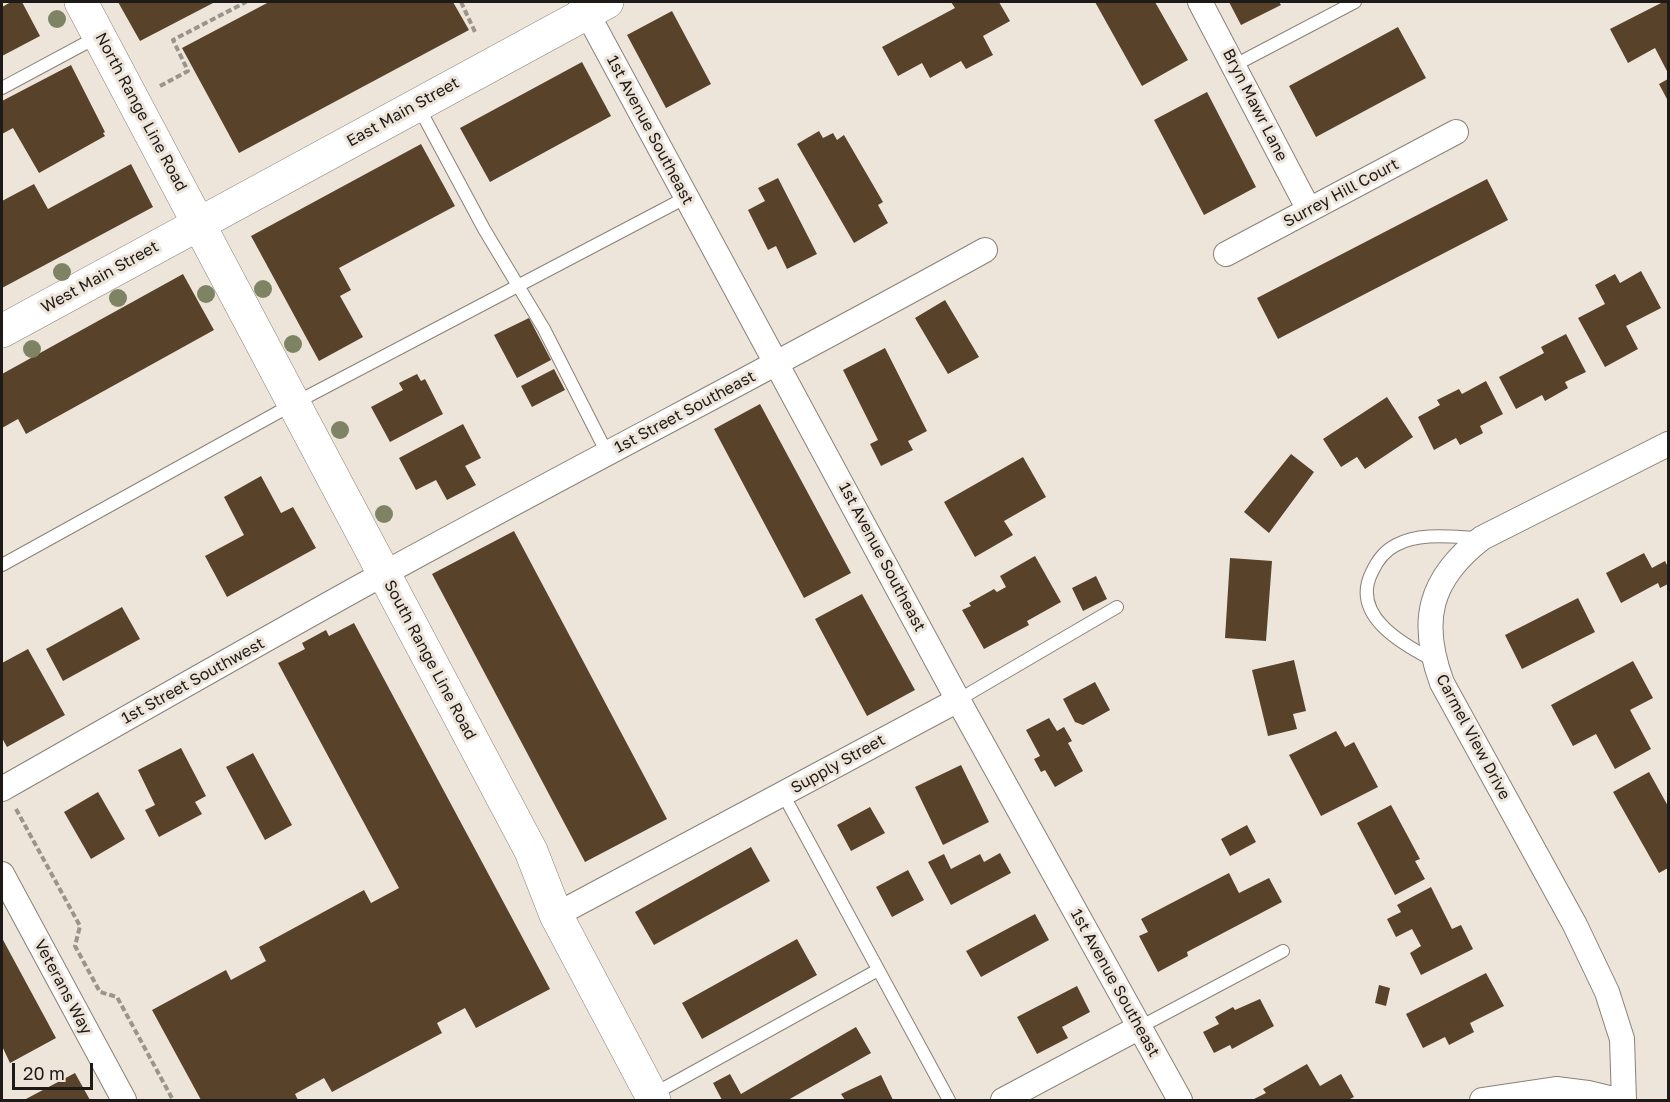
<!DOCTYPE html>
<style>
body{margin:0}
#map{position:relative;width:1670px;height:1102px;overflow:hidden;background:#eee5da;font-family:"Golos Text",sans-serif}
canvas{display:block}
.frame{position:absolute;inset:0;border:3px solid #1e1a17;pointer-events:none}
.scale{position:absolute;left:12px;top:1063px;width:81px;height:27px;box-sizing:border-box;border:3px solid #1e1a17;border-top:0;padding-left:8px;font-size:18px;line-height:21px;white-space:nowrap;color:#1e1a17;-webkit-text-stroke:4px #eee5da;paint-order:stroke}
</style>
<div id="map">
<canvas width="1670" height="1102"></canvas>
<div class="frame"></div>
<div class="scale">20 m</div>
</div>
<script>
const ctx = document.querySelector('canvas').getContext('2d');
ctx.lineJoin = 'round';
function fill(path, color) { ctx.fillStyle = color; ctx.fill(path, 'evenodd'); }
function trace(path, color, width, dash) { ctx.strokeStyle = color; ctx.lineWidth = width; ctx.lineCap = dash ? 'butt' : 'round'; ctx.setLineDash(dash || []); ctx.stroke(path); }
function drawText(font, color, halo, rows, align = 'center') {
  ctx.font = font + ' "Golos Text",sans-serif'; ctx.lineWidth = 6; ctx.setLineDash([]); ctx.textBaseline = 'middle'; ctx.strokeStyle = halo; ctx.fillStyle = color; for (const [text, x, y, turn = 0] of rows) {
    ctx.save(); ctx.translate(x, y); ctx.rotate((+turn || 0) * Math.PI / 180); ctx.textAlign = isNaN(turn) ? turn : align; if (halo) ctx.strokeText(text, 0, 0); ctx.fillText(text, 0, 0); ctx.restore();
  }
}
const building = new Path2D(`
 M11,2H22L40,36L2,56V7Z
 M118,2H215L140,41Z
 M269,2H453L469,30L239,153L182,48Z
 M951,2H999L1010,21L983,36L993,55L966,69L961,61L930,78L922,63L898,76L882,47L955,8Z
 M1095,2H1155L1188,60L1142,86Z
 M1229,2H1279L1281,5L1241,25Z
 M1663,2H1668V73L1655,48L1628,63L1610,29Z
 M672,11L711,84L666,108L627,35Z
 M1398,27L1426,78L1316,137L1289,86Z
 M582,62L611,116L490,182L460,128Z
 M71,65L105,132L103,133L105,136L39,173L13,128L2,134V101Z
 M1668,79V101L1659,84Z
 M1207,92L1256,187L1204,215L1154,120Z
 M819,131L823,138L833,133L837,140L844,135L883,202L878,205L888,223L854,243L797,144Z
 M421,144L455,206L339,268L351,290L340,296L363,337L319,361L251,236Z
 M131,164L153,207L2,288V201L34,184L48,209Z
 M778,178L817,254L787,269L776,246L768,250L748,210L765,201L758,188Z
 M1487,179L1508,220L1278,339L1257,298Z
 M1641,271L1661,308L1626,326L1638,349L1605,367L1578,318L1605,304L1595,285L1615,274L1620,283Z
 M183,274L214,330L26,434L18,419L2,428V374Z
 M945,300L979,357L948,374L915,318Z
 M529,318L551,360L517,378L494,335Z
 M1566,334L1586,372L1565,382L1568,388L1545,401L1542,395L1516,409L1499,377L1544,353L1541,347Z
 M885,348L927,431L908,441L913,450L881,466L870,444L878,440L843,370Z
 M554,369L565,390L532,407L521,386Z
 M417,374L421,381L425,379L443,414L390,442L371,407L403,390L399,383Z
 M1486,381L1503,414L1480,426L1483,433L1460,445L1456,438L1434,450L1418,417L1440,405L1437,400L1459,389L1462,394Z
 M1387,397L1413,437L1365,469L1357,457L1341,467L1323,439Z
 M760,404L851,573L804,598L714,429Z
 M463,424L481,458L465,466L476,485L447,500L436,480L416,490L399,458Z
 M1291,454L1314,472L1269,533L1244,512Z
 M1023,457L1046,497L1004,521L1013,535L975,557L944,502Z
 M261,476L281,513L293,507L316,548L227,597L205,556L244,535L224,497Z
 M514,531L667,819L585,862L432,574Z
 M1644,553L1652,568L1665,561L1668,567V584L1660,588L1658,583L1621,603L1606,573Z
 M1035,556L1061,602L1027,621L1029,625L984,649L962,610L971,606L969,603L994,589L997,592L1006,587L1000,576Z
 M1230,558L1272,561L1266,641L1225,638Z
 M1096,576L1107,599L1083,611L1072,588Z
 M862,594L915,690L867,716L815,619Z
 M1578,598L1595,632L1522,669L1505,635Z
 M122,607L140,639L63,681L46,649Z
 M354,623L550,989L476,1028L465,1008L437,1023L442,1033L332,1092L324,1078L295,1094L298,1100H201L152,1010L226,970L231,980L266,961L259,947L364,890L371,903L399,888L278,663L305,649L302,643L326,630L329,636Z
 M28,649L65,715L7,747L2,738V663Z
 M1294,660L1306,711L1293,714L1297,729L1268,736L1252,670Z
 M1633,661L1653,698L1630,710L1651,749L1615,769L1596,734L1573,746L1551,705Z
 M1095,682L1110,710L1083,725L1075,722L1063,699Z
 M1049,718L1057,731L1064,727L1072,741L1068,743L1083,771L1055,787L1045,770L1041,772L1034,759L1040,756L1026,730Z
 M1336,731L1345,747L1354,742L1378,787L1321,816L1289,755Z
 M181,748L206,796L195,802L202,814L159,837L145,810L155,805L138,770Z
 M253,753L292,825L265,840L226,767Z
 M961,765L989,822L943,845L915,787Z
 M1649,772L1668,806V868L1659,873L1613,792Z
 M98,792L125,839L91,859L64,812Z
 M1391,805L1420,859L1415,861L1425,879L1395,895L1357,823Z
 M870,807L885,833L851,851L837,825Z
 M1247,825L1256,842L1230,856L1221,839Z
 M751,847L770,881L654,945L635,912Z
 M1000,853L1011,873L951,905L928,862L944,854L951,869L980,854L984,862Z
 M908,870L924,900L892,917L876,887Z
 M1229,873L1239,893L1269,878L1282,902L1187,952L1188,956L1158,972L1139,936L1148,932L1141,919Z
 M1431,887L1452,929L1461,925L1473,949L1421,975L1410,953L1421,946L1412,929L1396,937L1387,919L1401,912L1397,905Z
 M1035,914L1049,940L981,977L966,951Z
 M2,938L56,1038L10,1063L2,1046Z
 M797,939L817,975L702,1039L682,1003Z
 M1486,973L1504,1006L1470,1023L1474,1032L1449,1045L1445,1037L1423,1048L1406,1014Z
 M1379,985L1390,988L1386,1006L1375,1003Z
 M1077,986L1090,1012L1062,1027L1068,1038L1037,1054L1017,1017Z
 M1260,999L1274,1026L1232,1049L1230,1045L1214,1053L1203,1032L1219,1024L1215,1017L1233,1007L1235,1010Z
 M856,1027L871,1053L788,1100H722L713,1083L730,1074L741,1094Z
 M1307,1064L1320,1086L1341,1074L1354,1097L1348,1100H1252L1266,1093L1263,1089Z
 M75,1073L90,1100H24Z
 M881,1075L893,1100H845L841,1094Z`);
const path = new Path2D(`
 M461,2L475,32
 M160,86L188,71L173,40L246,2
 M16,809L80,926L75,946L100,992L117,997L173,1100`);
const service = new Path2D(`
 M1235,65L1355,2
 M2,88L97,37
 M418,106L484,229L544,329L607,453
 M2,565L295,403L687,197
 M1433,660C1402,644 1350,615 1372,572C1377,561 1384,551 1396,545C1420,532 1452,537 1478,538
 M958,700L1117,607
 M783,794L949,1100
 M1140,1027L1283,951
 M652,1095L878,970`);
const minor = new Path2D(`
 M581,2L958,700L1180,1100
 M1200,2L1309,210
 M1226,254L1456,132
 M2,789C129,717 256,644 385,573C584,464 786,360 985,250
 M2,874L124,1100
 M556,915L958,700
 M1003,1100L1140,1027
 M1482,1100L1556,1089L1588,1093L1617,1100
 M1624,1100L1622,1039L1607,992L1575,925L1442,683C1419,621 1429,579 1482,538L1668,444`);
const secondary = new Path2D(`
 M81,2L531,851L556,915L654,1100
 M2,331L607,2`);
const trees = [
 [57,19],
 [62,272],
 [263,289],
 [206,294],
 [118,298],
 [293,344],
 [32,349],
 [340,430],
 [384,514]
];
const streetNames = [
 ["Bryn Mawr Lane",1255,105,63],
 ["North Range Line Road",141,112,62],
 ["East Main Street",403,112,-29],
 ["1st Avenue Southeast",650,130,62],
 ["Surrey Hill Court",1341,193,-28],
 ["West Main Street",100,277,-29],
 ["1st Street Southeast",685,412,-28],
 ["1st Avenue Southeast",882,557,62],
 ["South Range Line Road",430,660,62],
 ["1st Street Southwest",193,681,-29],
 ["Carmel View Drive",1473,737,62],
 ["Supply Street",838,764,-29],
 ["1st Avenue Southeast",1115,983,61],
 ["Veterans Way",63,987,62]
];
fill(building, '#58432a');
trace(service, '#898177', 14);
trace(minor, '#898177', 26);
trace(secondary, '#898177', 34);
trace(path, '#9b948c', 4, [6, 3]);
trace(service, '#fff', 12);
trace(minor, '#fff', 24);
trace(secondary, '#fff', 33);
ctx.fillStyle = '#7e8463';
for (const [x, y] of trees) { ctx.beginPath(); ctx.arc(x, y, 9, 0, 2 * Math.PI); ctx.fill(); }
drawText('16px', '#1e1a17', '#eee5da', streetNames);
</script>
